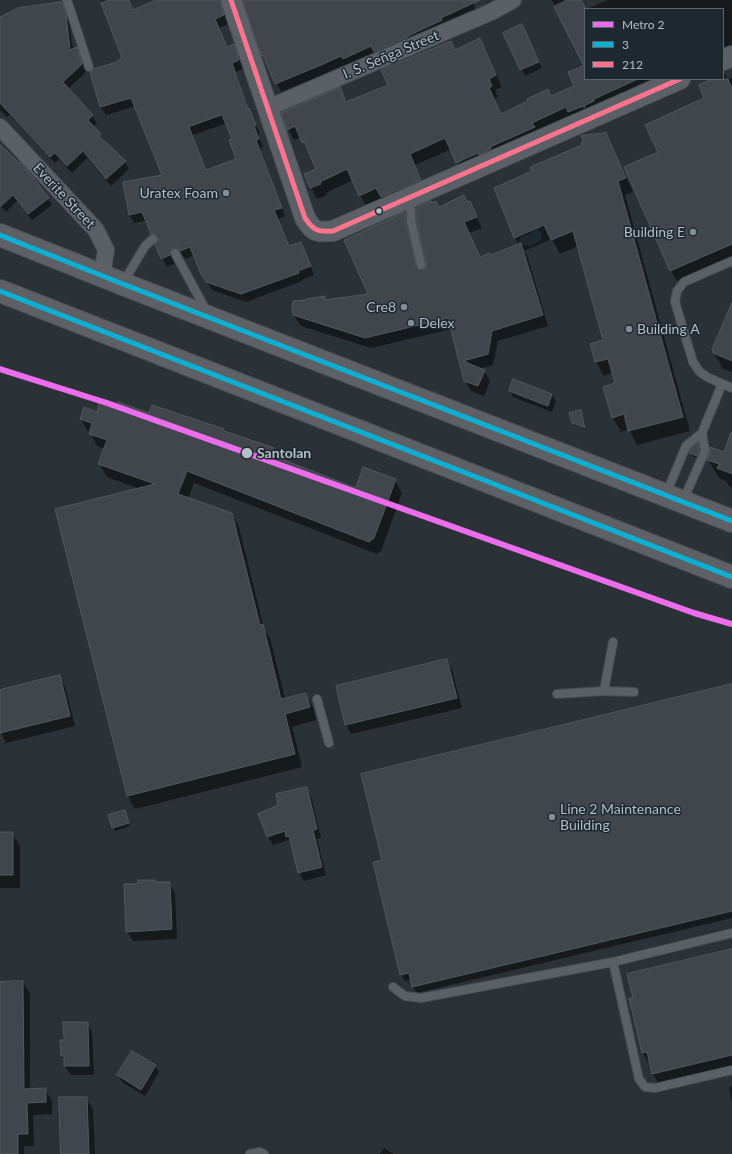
<!DOCTYPE html>
<meta charset="utf-8">
<style>
body{margin:0}
#map{position:relative;width:732px;height:1154px;overflow:hidden;background:#2a3137;font-family:Lato,sans-serif}
canvas{display:block}
.legend{position:absolute;left:584px;top:8px;width:140px;height:72px;box-sizing:border-box;background:#1e2831;border:1px solid #5a646d;margin:0;padding:5px 7px;list-style:none;font-size:12px;color:#b4bec8}
.legend li{display:flex;align-items:center;gap:8px;height:20px}
.legend b{width:20px;border:1px solid #5a646d}
</style>
<div id="map">
<canvas width="732" height="1154"></canvas>
<ul class="legend">
<li><b style="height:5px;background:#ec6dec"></b>Metro 2</li>
<li><b style="height:5px;background:#0dafd3"></b>3</li>
<li><b style="height:5px;background:#fc738d"></b>212</li>
</ul>
</div>
<script>
const ctx = document.querySelector('canvas').getContext('2d');
ctx.lineJoin = 'round';
function fill(path, color) { ctx.fillStyle = color; ctx.fill(path, 'evenodd'); }
function trace(path, color, width, dash) { ctx.strokeStyle = color; ctx.lineWidth = width; ctx.lineCap = dash ? 'butt' : 'round'; ctx.setLineDash(dash || []); ctx.stroke(path); }
function drawText(font, color, halo, rows, align = 'center') {
  ctx.font = font + ' Lato,sans-serif'; ctx.lineWidth = 3; ctx.setLineDash([]); ctx.textBaseline = 'middle'; ctx.strokeStyle = halo; ctx.fillStyle = color; for (const [text, x, y, turn = 0] of rows) {
    ctx.save(); ctx.translate(x, y); ctx.rotate((+turn || 0) * Math.PI / 180); ctx.textAlign = isNaN(turn) ? turn : align; if (halo) ctx.strokeText(text, 0, 0); ctx.fillText(text, 0, 0); ctx.restore();
  }
}
const water = new Path2D(`
 M537,229L541,233L542,238C536,246 528,248 519,244V239C522,235 525,236 529,234C532,232 534,230 537,229Z`);
const shadow = new Path2D(`
 M101,0H130L134,11L172,0H228L224,7V13L228,24L219,28L228,48L233,46L238,54L243,69L236,72L249,110L253,118L260,134L258,135L263,147L260,148L285,216L278,219L290,247L301,243L305,251L314,275L302,280V281L246,302L212,290L207,282L195,255L186,259L183,256H178L174,259V264L167,267L156,245L159,242H157L146,221L134,223L130,215L163,176L136,106L106,115L101,107L91,73L119,63L124,59ZM227,123L233,139L237,160L207,171L193,135Z
 M244,0H471L477,12L348,66L347,64L326,74L281,92L263,55Z
 M552,0H581L586,9H585V66Z
 M608,0H732V55L723,59V9H587Z
 M61,3L66,10L69,22L73,50L76,49L80,56L86,72L68,89L92,116L97,123L93,127L100,135L105,142L125,162L129,169L111,186L87,158L72,173L59,159L55,163L10,115L7,117L0,110V18Z
 M525,32L542,68L525,76L504,33Z
 M479,40L486,51L502,87L495,90L498,97L494,99L502,115L551,97L575,87L585,66V79H668L654,85L651,79L626,91L629,97L463,173L451,149L415,165L427,191L366,206L353,180L326,193L327,195L317,199L305,175L317,169L301,137L294,140L288,129L339,89L347,103L389,85L451,42L456,51Z
 M723,72L728,79L732,78V257L677,281L671,271L659,153L706,99L709,82L708,79H723Z
 M605,134L613,149L633,192L625,195L690,431L637,445L629,429L621,432L613,418L604,388L616,384L613,373L604,376L596,362L605,341L579,246L560,254L552,239L524,251L527,255L548,326L498,341L493,365L479,369L484,371L490,381L484,396L471,391L465,380L452,329L371,348L301,326L294,315L324,297L326,301L369,294L405,213L411,223V234L420,271L425,270L427,264L439,208L469,202L482,228L469,233L480,258L491,256L519,245L515,238L495,189L533,171Z
 M0,145L48,198L52,205L32,220L17,201L6,212L0,205Z
 M732,326V372L723,369L714,353Z
 M514,380L552,395L556,401L552,412L513,397L510,390Z
 M116,410L150,414L224,430L225,432L273,449L279,459L356,490L395,480L402,493L381,551L377,554L194,483L188,499L232,514L239,527L264,629L270,638L285,699L306,694L313,707L316,720L292,727L302,767L135,809L128,796L57,510L140,489L107,477L99,464L104,449L97,446L90,432H88L81,419L97,413Z
 M580,411L582,414L586,430L574,425L573,422Z
 M732,434V488L729,486L726,481L719,478L708,460L711,453L724,454Z
 M698,445L700,454L698,458L692,456L690,453Z
 M447,660L452,670L462,708L351,734L346,724Z
 M59,676L65,686L75,726L6,743L0,730V691Z
 M732,685V918L417,993L413,987L411,980L405,981L401,975L374,863L383,861Z
 M307,788L311,796L321,838L317,839L326,875L304,881L299,872L292,846L289,840L273,845L268,837L259,814L280,806Z
 M126,814L130,826L115,831L109,816Z
 M0,833H12L20,846V888H0Z
 M155,881L156,883H169L175,893L177,939L133,941L127,931L138,884Z
 M732,950V1066L658,1083L653,1074L650,1062L648,1063L643,1053L634,999Z
 M23,982L30,994V1089H45L52,1101V1114L33,1115L34,1146H24V1154H0V983Z
 M87,1023L92,1032L94,1075H71L65,1066V1062L62,1056L61,1041H65Z
 M155,1066L159,1072L145,1096L122,1082L118,1075Z
 M732,1086V1103L729,1087Z
 M86,1098L93,1110L95,1154H62Z
 M384,1148L393,1154H380Z`);
const building = new Path2D(`
 M109,0H129L133,10L156,0H220L224,15L215,19L227,47L234,44L239,60L232,63L248,109L249,108L256,125L254,126L259,139L256,140L282,208L274,210L289,246L301,242L311,266L298,271L299,273L241,294L206,282L201,274L190,247L180,251L178,248H173L170,250V255L161,259L155,244L158,241V238L155,234H151L142,212L129,215L123,182L162,175L131,98L100,107L90,72L94,69L117,62V61L122,58L101,3ZM222,115L232,139L229,140L236,159L206,170L189,127Z
 M243,0H480L441,18L442,20L408,36V37L374,52L371,46L343,59L341,56L321,65L275,84L263,55L262,56Z
 M567,0H581L585,7V79H638L594,99V101L585,105L584,108L583,106L568,112L566,107L532,123L535,127L490,147L491,149L479,155L478,153L456,163L445,138L410,154L421,180L381,197L376,188L359,196L347,169L320,182L321,184L310,188L304,174L316,169L304,142L302,143L295,126L287,130L281,113L340,87L346,102L388,85L381,70L451,41L455,50L480,38L496,75L489,79L492,86L489,88L501,114L528,101L527,99L548,89L551,96L574,86L568,72L584,66L554,7Z
 M62,2L66,13L70,50L77,47L82,64L63,82L93,115L88,120L101,134L99,136L126,161L106,179L83,151L67,166L55,153L50,157L0,103V17L18,8Z
 M522,24L539,62L520,70L503,33Z
 M713,79H728L732,89V244L670,271L624,167L658,152L645,125L704,98L699,85Z
 M606,133L626,178L618,181L683,417L628,431L624,414L612,418L603,387L615,383L608,359L595,362L590,344L603,340L573,231L551,240L544,225L514,238L494,188L532,171L530,167L582,145L581,143L584,142L581,136Z
 M0,144L19,163L20,162L33,177L49,198L28,214L13,195L0,207Z
 M464,195L467,202L470,201L477,217L464,222L480,257L490,253L491,255L521,243L543,315L492,331L488,354L463,361L485,370L478,386L464,381L448,318L365,338L293,315L292,304L293,303V301L306,300V299L325,296V300L368,294L344,240L405,212L406,222L416,266L419,270L424,269L426,267V264L417,221L415,207L431,201L432,203L436,201L439,207Z
 M732,303V361L713,353V351L712,350Z
 M513,379L552,394L548,406L509,391Z
 M100,401L116,408L118,402L149,413L152,405L224,429V431L274,448L271,455L356,488L363,467L396,479L374,538L369,542L187,471L178,494L232,513L260,625L263,624L281,699L306,693L310,707L285,714L295,754L127,796L55,509L155,484L98,464L107,440L89,434L92,423L80,419L84,407L97,412Z
 M581,410L582,416L585,428L572,423L569,413Z
 M731,433H732V474L717,468L719,464L707,460L710,453V447L724,452Z
 M698,443L699,450L697,456L689,453L691,449Z
 M447,659L457,698L345,725L336,686Z
 M60,675L70,716L0,733V690Z
 M732,684V911L412,987L409,973L400,975L373,862L382,860L361,774Z
 M307,787L317,829L313,830L322,867L298,873L289,836L286,837L285,831L267,837L258,814L278,805L276,794Z
 M125,810L129,823L112,828L108,815Z
 M0,832H13V875H0Z
 M138,880H155V882H170L172,929L126,932L124,884H137Z
 M732,949V1055L652,1074L647,1052L642,1053L629,998H633L627,974Z
 M23,981L24,1089L46,1088V1102L27,1103L28,1134H18V1154H0V982Z
 M63,1022H88L89,1066H64V1056H61L60,1040H64Z
 M132,1051L156,1065L141,1090L117,1075Z
 M59,1097H87L89,1154H61Z`);
const service = new Path2D(`
 M67,0L89,67
 M406,199C410,207 412,212 411,221L421,265
 M175,253L207,312
 M732,261L684,282L677,291L675,302L693,362L699,371L707,377L732,388
 M123,283L145,246L153,239
 M666,494L686,446L702,433L722,384
 M683,501L705,451L702,433
 M604,691L613,642
 M557,694L604,691L634,692
 M317,699L329,743
 M613,962L639,1079L645,1087L655,1088L732,1070
 M393,987L405,996L421,998L613,962L732,933
 M250,1154L260,1152L264,1154`);
const minor = new Path2D(`
 M268,108L491,12L513,0
 M0,127L96,230L106,250L102,275`);
const tertiary = new Path2D(`
 M231,0L305,218C314,233 317,232 333,231L680,79
 M723,60L732,56`);
const primary = new Path2D(`
 M0,235L123,284L732,521
 M0,291L732,577`);
const bus1 = new Path2D(`
 M0,235L123,284L732,521
 M0,291L732,577`);
const bus2 = new Path2D(`
 M231,0L305,218C314,231 318,232 333,231L680,79`);
const metro1 = new Path2D(`
 M0,369L107,403L694,613L732,624`);
const markers = [
 [226,193,4,"#848d95"],
 [379,211,3.5,"#b4bec8"],
 [693,232,4,"#848d95"],
 [404,307,4,"#848d95"],
 [411,323,4,"#848d95"],
 [629,329,4,"#848d95"],
 [247,453,6,"#b4bec8"],
 [552,817,4,"#848d95"]
];
const streetNames = [
 ["I. S. Señga Street",391,55,-23],
 ["Everite Street",64,196,47]
];
const poiNames = [
 ["Uratex Foam",218,193],
 ["Building E",685,232],
 ["Cre8",396,307],
 ["Delex",419,323,"left"],
 ["Building A",637,329,"left"],
 ["Line 2 Maintenance",560,809,"left"],
 ["Building",560,825,"left"]
];
const stopNames = [
 ["Santolan",257,453]
];
fill(water, '#384b5f');
fill(shadow, '#0007');
fill(building, '#41464c');
trace(building, '#52585f', 1);
trace(service, '#484d52', 10);
trace(minor, '#484d52', 18);
trace(tertiary, '#484d52', 22);
trace(primary, '#484e54', 24);
trace(service, '#5a6065', 8);
trace(minor, '#5a6065', 16);
trace(tertiary, '#5a6065', 20);
trace(primary, '#5d6166', 22);
trace(bus1, '#0dafd3', 5);
trace(bus2, '#fc738d', 5);
trace(metro1, '#ec6dec', 6);
for (const [x, y, r, color] of markers) { const dot = new Path2D(); dot.arc(x, y, r, 0, 2 * Math.PI); ctx.fillStyle = color; ctx.fill(dot); trace(dot, '#1e2831', 1.5); }
drawText('14px', '#b4bec8', '#1e2831', streetNames);
drawText('14px', '#b4bec8', '#1e2831', poiNames, 'right');
drawText('bold 14px', '#b4bec8', '#1e2831', stopNames, 'left');
</script>
